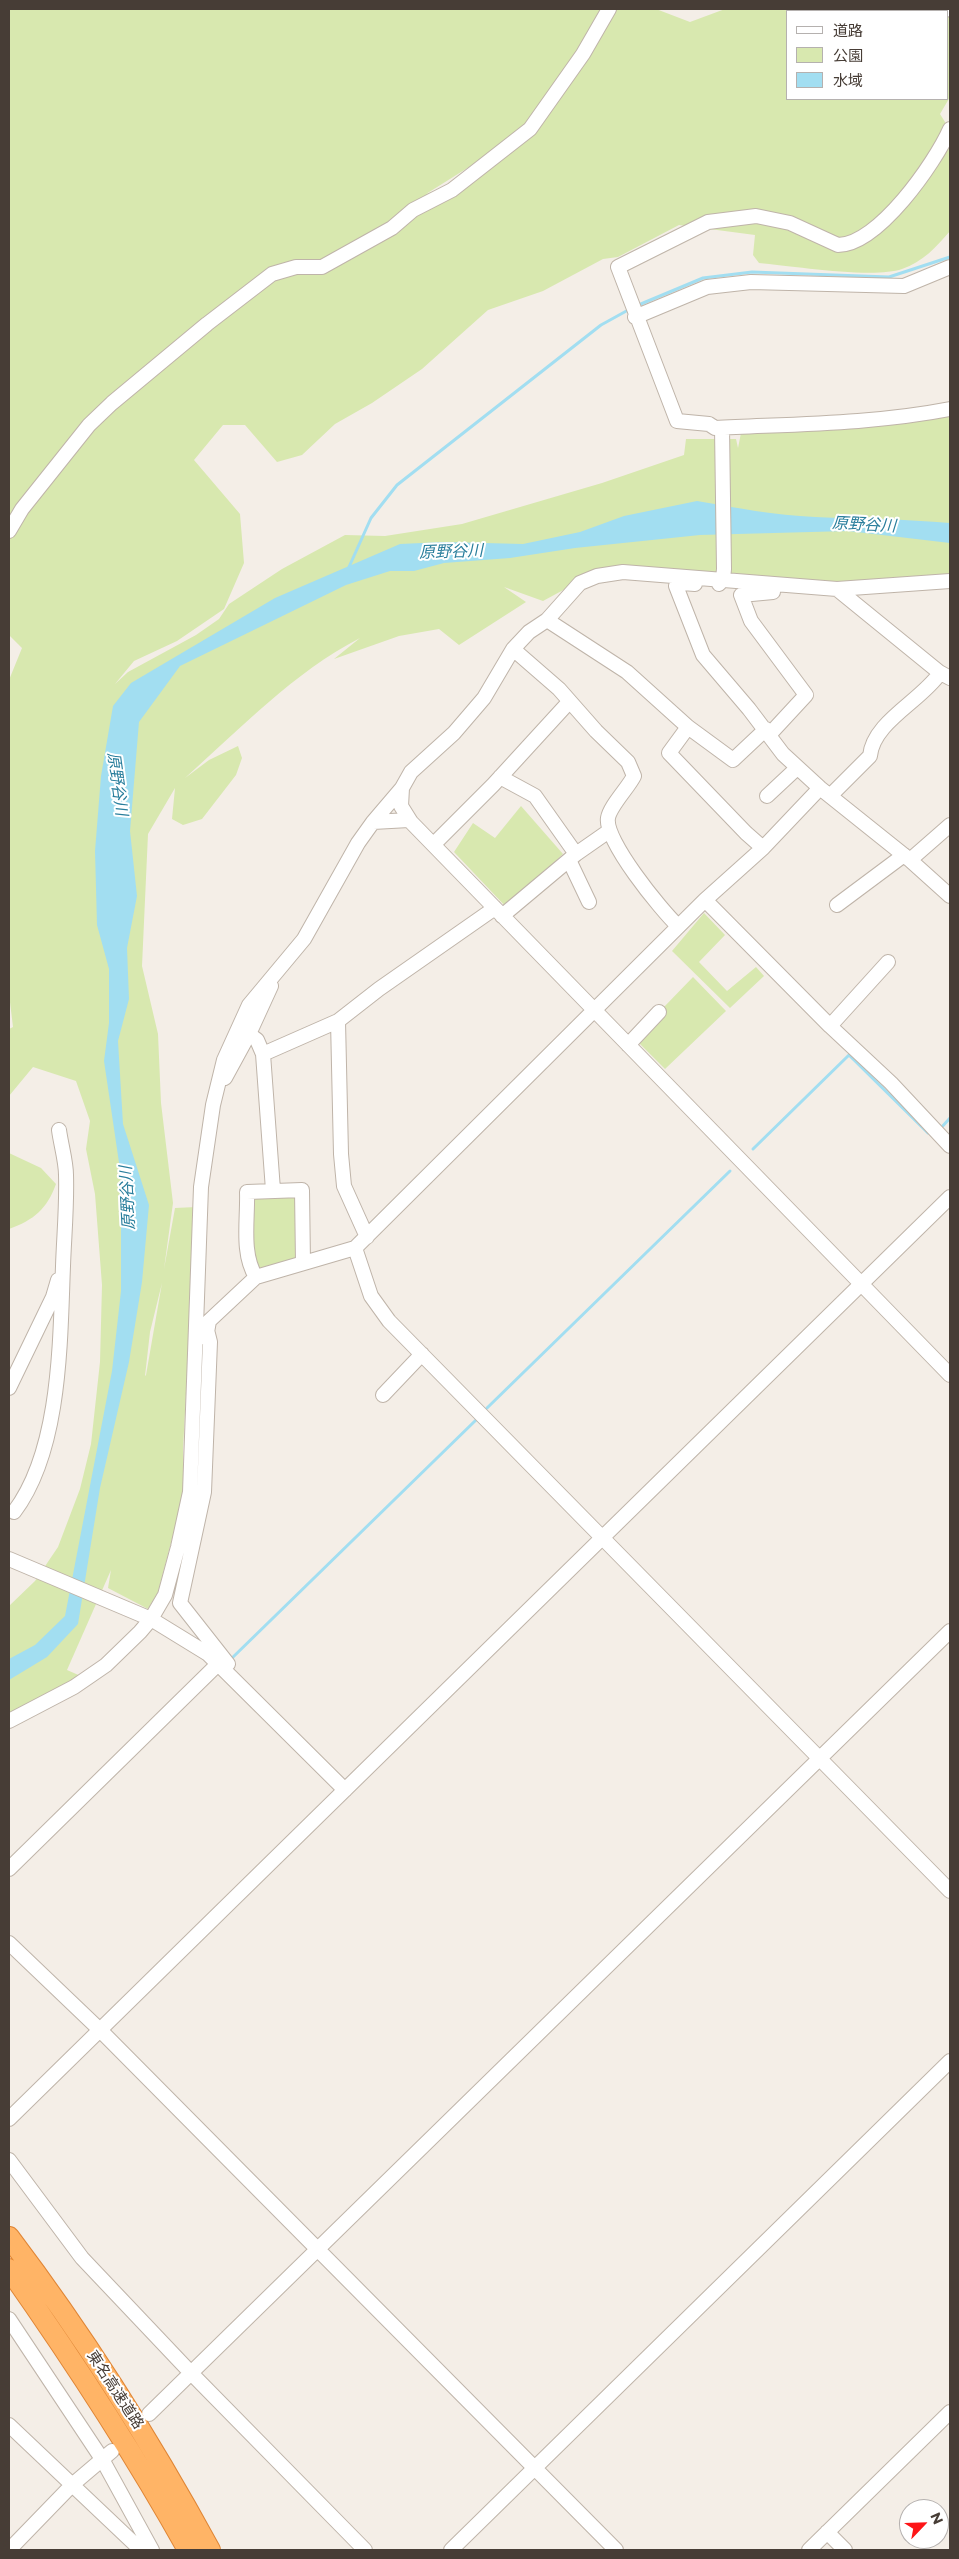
<!DOCTYPE html>
<meta charset="utf-8">
<style>
body{margin:0}
#map{position:relative;width:959px;height:2559px;overflow:hidden;background:#f4eee7;font-family:Montserrat,"Noto Sans JP",sans-serif}
canvas{display:block}
.frame{position:absolute;inset:0;border:10px solid #473d36;pointer-events:none}
.legend{position:absolute;left:786px;top:10px;width:162px;height:90px;box-sizing:border-box;background:#fff;border:1px solid #b5b1af;margin:0;padding:6px 9px;list-style:none;font-size:15px;color:#473d36}
.legend li{display:flex;align-items:center;gap:10px;height:25px}
.legend b{width:25px;border:1px solid #b5b1af}
.north{position:absolute;left:899px;top:2499px;width:50px;height:50px;box-sizing:border-box;background:#fff;border:1px solid #b5b1af;border-radius:50%;rotate:66deg;font-size:14px;font-weight:700;line-height:20px;text-align:center;color:#473d36}
.north::after{content:'';display:block;margin:auto;width:18px;height:22px;background:#fd1517;clip-path:polygon(50% 0,100% 100%,50% 72%,0 100%)}
</style>
<div id="map">
<canvas width="959" height="2559"></canvas>
<div class="frame"></div>
<ul class="legend">
<li><b style="height:6px;background:#fff"></b>道路</li>
<li><b style="height:14px;background:#d8e8af"></b>公園</li>
<li><b style="height:14px;background:#a2def1"></b>水域</li>
</ul>
<div class="north">N</div>
</div>
<script>
const ctx = document.querySelector('canvas').getContext('2d');
ctx.lineJoin = 'round';
function fill(path, color) { ctx.fillStyle = color; ctx.fill(path, 'evenodd'); }
function trace(path, color, width, dash) { ctx.strokeStyle = color; ctx.lineWidth = width; ctx.lineCap = dash ? 'butt' : 'round'; ctx.setLineDash(dash || []); ctx.stroke(path); }
function drawText(font, color, halo, rows, align = 'center') {
  ctx.font = font + ' Montserrat,"Noto Sans JP",sans-serif'; ctx.lineWidth = 4; ctx.setLineDash([]); ctx.textBaseline = 'middle'; ctx.strokeStyle = halo; ctx.fillStyle = color; for (const [text, x, y, turn = 0] of rows) {
    ctx.save(); ctx.translate(x, y); ctx.rotate((+turn || 0) * Math.PI / 180); ctx.textAlign = isNaN(turn) ? turn : align; if (halo) ctx.strokeText(text, 0, 0); ctx.fillText(text, 0, 0); ctx.restore();
  }
}
const green = new Path2D(`
 M9,9H656L690,22L725,9H950V97L940,114L950,130V231C936,247 923,262 902,269C874,279 792,266 759,263L753,255L755,235L679,225L618,257L603,259L543,291L488,310L422,369L372,403L335,424L302,455L277,462L245,425H223L194,460L240,514L244,563L224,609L177,641L134,661L115,684L128,672L196,635L219,619L229,604L282,569L345,535L385,536L462,524L602,483L684,455L686,439H736L738,448L741,433L950,408V579L837,589L604,568L543,601L504,587L526,602L459,645L439,629L399,636L334,659L360,638C294,672 240,729 185,778L209,760L238,746L242,758L236,775L202,819L183,825L172,819L175,788L148,834L142,966L158,1034L161,1103L173,1203L164,1269L175,1208L196,1207L183,1449V1497L158,1592L148,1609L108,1588L111,1570L67,1670L83,1677L9,1719V1606L35,1581L58,1547L80,1489L91,1444L100,1362L102,1285L95,1194L86,1149L90,1121L76,1081L33,1067L9,1096V1029L13,1027L9,994V680L22,648L9,635ZM788,11H948V99H788ZM485,157L447,186L426,194ZM162,1283L146,1375L145,1376L150,1332Z
 M521,806L563,854L507,908L454,852L473,823L495,838Z
 M704,913L725,935L699,962L727,991L756,967L764,976L730,1008L672,951Z
 M693,977L726,1011L665,1069L634,1038Z
 M9,1153L41,1168L56,1184C47,1209 34,1220 9,1229Z
 M300,1192V1261L257,1274L251,1265L249,1194Z`);
const water = new Path2D(`
 M697,501C736,508 775,515 815,517C861,519 905,519 950,523V543L848,531L700,535L575,548L510,558L444,563L414,571H390L346,585L180,666L139,722L130,831L137,896L127,948L129,999L118,1041L123,1124L149,1205L142,1282L129,1362L100,1488L78,1624L47,1657L9,1680V1659L35,1645L65,1616L112,1371L121,1291V1176L104,1061L109,1023V969L97,925L95,851L101,776L113,706L131,683L275,598L400,544L444,542L523,544L580,532L624,516Z`);
const stream = new Path2D(`
 M636,306L703,278L752,272L889,277L950,257
 M349,567L371,518L397,485L601,325L630,309
 M940,1129L950,1118
 M753,1149L849,1055L928,1133
 M487,1408L730,1171
 M231,1659L476,1420`);
const minor = new Path2D(`
 M942,9L944,11
 M950,129C935,163 878,245 838,245L790,223L756,216L708,222L618,267L677,421L709,424L715,428C793,424 873,424 950,409
 M635,317L707,287L751,282L904,286L950,267
 M9,531L22,509L89,425L112,403L207,324L272,274L296,267H322L392,228L413,210L452,190L530,129L583,54L609,9
 M695,584L682,583L676,586L703,655L749,709L783,754L820,788L910,860L950,896
 M719,584L723,579L724,569L722,428
 M837,589L939,672L950,678
 M547,620L627,672L688,727L733,760L766,729
 M513,649L559,689L596,731L628,762L634,776C628,788 610,806 608,818C604,840 661,910 678,926
 M688,727L669,753L746,833L763,848
 M769,735L806,695L751,621L741,595L773,592
 M500,777L535,796L576,854
 M402,788L401,806L411,822L950,1375
 M831,795L870,756C873,722 921,701 940,673
 M767,796L797,768
 M373,822L409,820
 M434,844L493,785L569,702
 M569,860L589,902
 M910,860L950,825
 M705,900L830,1026L891,1083L950,1146
 M837,905L904,855
 M502,916L576,854L609,831
 M338,1021L341,1154L344,1186L367,1237
 M830,1026L888,962
 M249,1034L257,1040L263,1054L273,1190
 M628,1045L659,1012
 M263,1054L338,1021L379,989L495,908
 M225,1078L249,1034L271,986
 M355,1248L371,1296L389,1321L950,1891
 M303,1263L302,1190L247,1192C248,1220 241,1253 256,1277L355,1248L705,900L763,848L820,788
 M207,1330L210,1342L204,1492L180,1603L228,1664
 M206,1338L209,1321L256,1277
 M9,1388L53,1297L58,1280
 M383,1395L422,1354
 M14,1512C61,1450 60,1341 63,1266C64,1236 67,1206 66,1175C66,1161 61,1145 59,1130
 M9,1559L151,1619L208,1654L345,1790
 M9,1721L74,1687L106,1665L140,1632L151,1619L165,1595L178,1547L190,1492L201,1187L213,1105L224,1060L249,1005L304,939L358,843L373,822L402,788L411,772L454,733L484,698L513,649L529,632L547,620L580,583L597,576L623,572L837,589L950,581
 M9,1869L219,1663
 M9,1943L100,2030L616,2550
 M9,2119L950,1197
 M9,2160L82,2258L191,2373L365,2550
 M9,2319L102,2459L152,2550
 M149,2414L950,1631
 M9,2425L141,2550
 M827,2532L845,2550
 M9,2550L72,2485L112,2451
 M451,2550L950,2061
 M809,2550L950,2412`);
const highway = new Path2D(`
 M9,2237C84,2336 151,2442 210,2550
 M9,2269C73,2360 134,2453 188,2550`);
const streetNames = [
 ["東名高速道路",115,2390,57]
];
const waterNames = [
 ["原野谷川",864,525,3],
 ["原野谷川",451,552,-2],
 ["原野谷川",117,784,82],
 ["原野谷川",128,1198,-93]
];
fill(green, '#d8e8af');
fill(water, '#a2def1');
trace(stream, '#a2def1', 3);
trace(minor, '#bfb4a9', 16);
trace(highway, '#df8535', 22);
trace(minor, '#fff', 14);
trace(highway, '#ffb466', 20);
drawText('15px', '#473d36', '#fff', streetNames);
drawText('italic 16px', '#297e9c', '#fff', waterNames);
</script>
